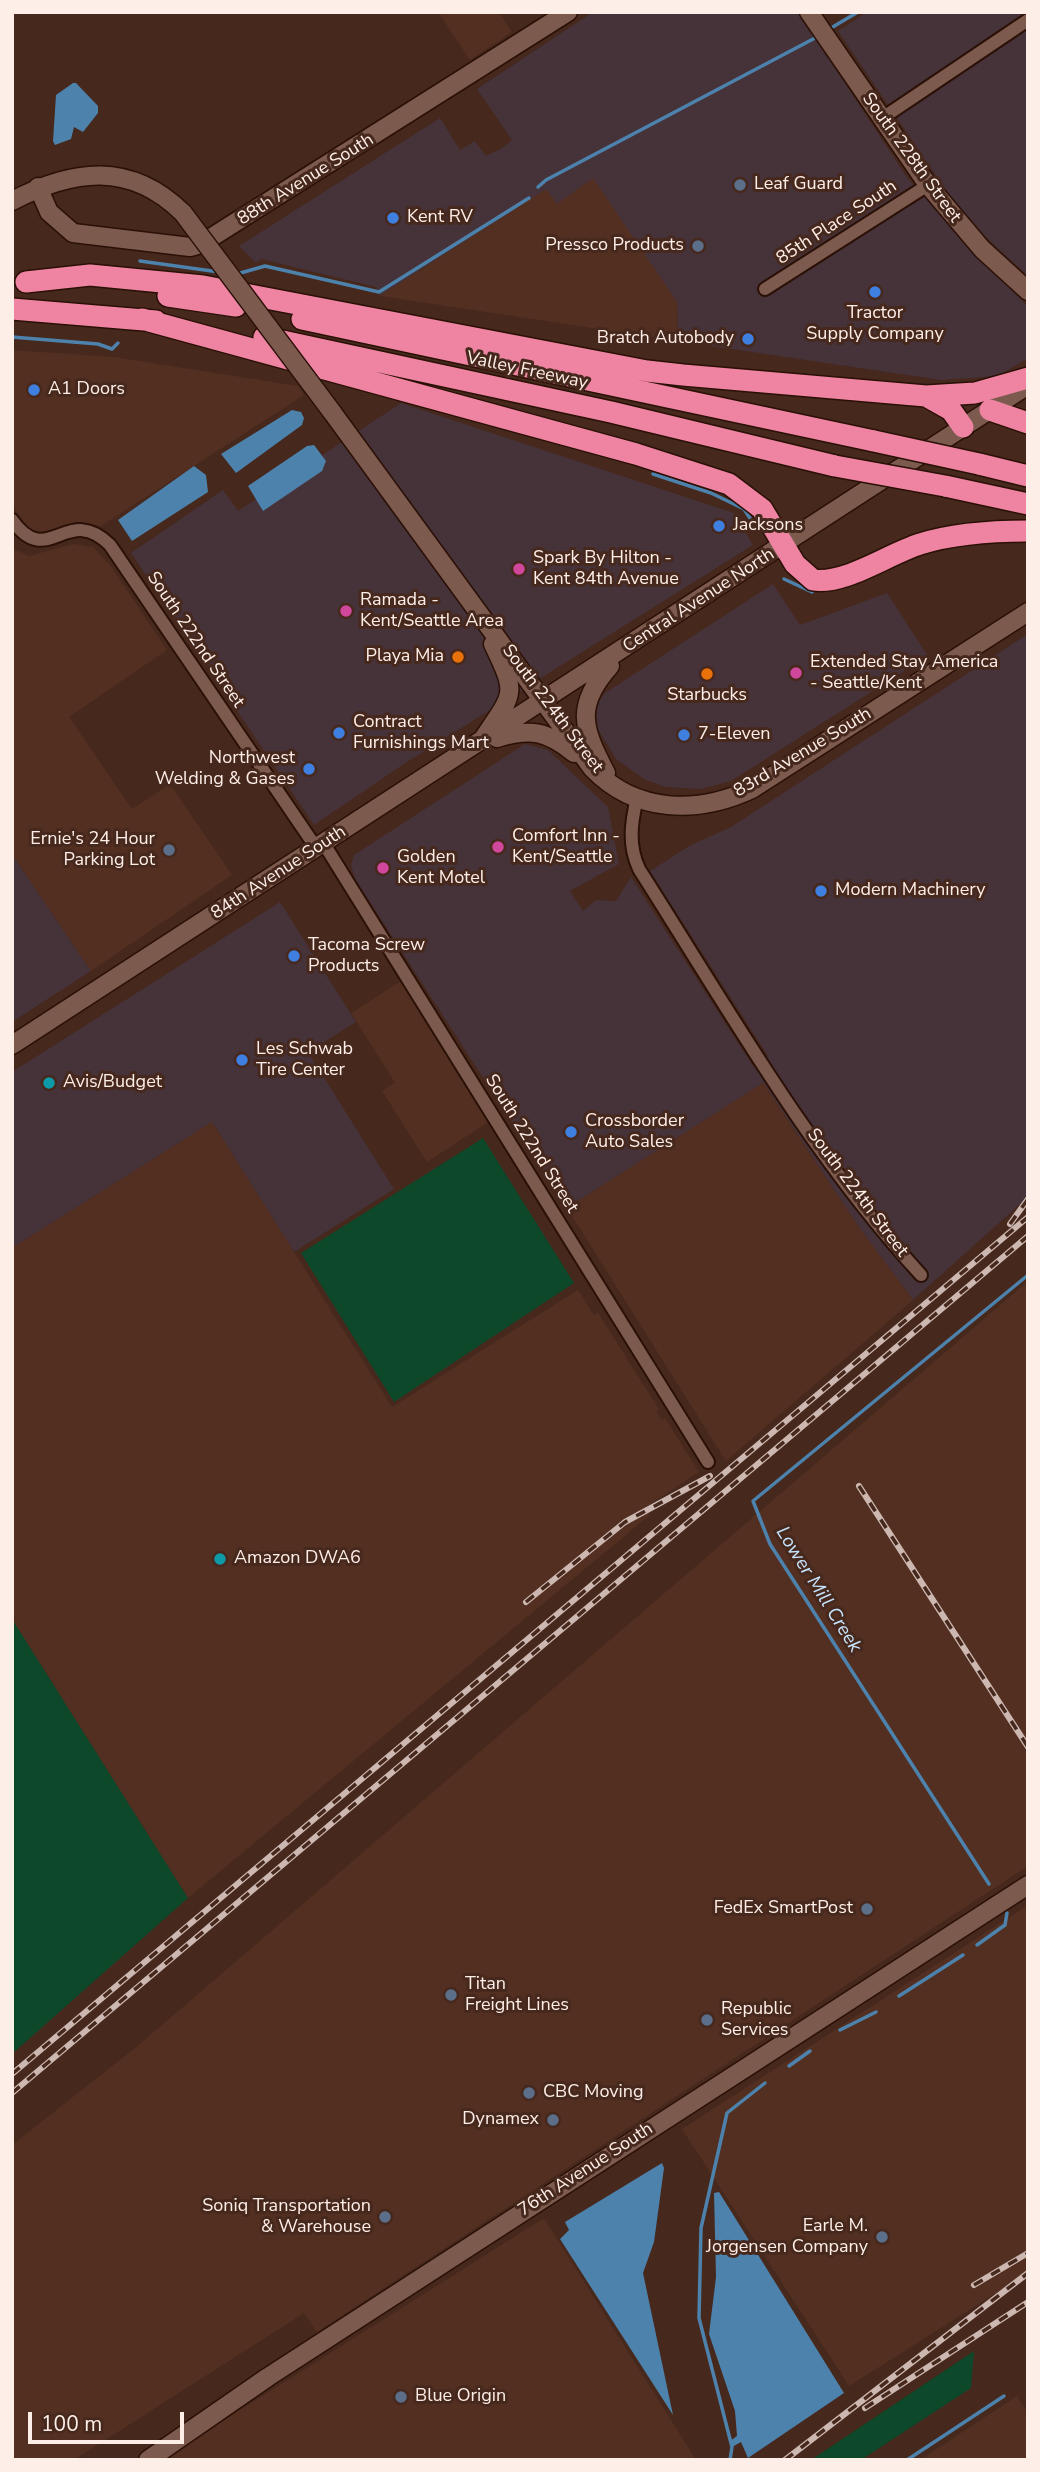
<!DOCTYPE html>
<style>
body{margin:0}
#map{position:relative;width:1040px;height:2472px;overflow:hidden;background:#46281d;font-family:"Nunito Sans",sans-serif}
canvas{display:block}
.frame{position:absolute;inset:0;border:14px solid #feeee8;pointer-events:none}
.scale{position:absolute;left:28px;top:2412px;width:156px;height:32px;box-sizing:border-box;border:4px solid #feeee8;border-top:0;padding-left:9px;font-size:21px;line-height:24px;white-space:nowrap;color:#feeee8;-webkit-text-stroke:5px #46281d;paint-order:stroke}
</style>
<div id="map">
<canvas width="1040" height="2472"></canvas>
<div class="frame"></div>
<div class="scale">100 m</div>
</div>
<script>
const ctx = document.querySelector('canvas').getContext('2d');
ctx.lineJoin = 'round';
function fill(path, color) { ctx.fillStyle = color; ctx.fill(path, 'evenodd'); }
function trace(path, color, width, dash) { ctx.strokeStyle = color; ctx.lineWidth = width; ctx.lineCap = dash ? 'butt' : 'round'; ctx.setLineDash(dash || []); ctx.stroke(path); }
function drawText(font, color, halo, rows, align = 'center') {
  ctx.font = font + ' "Nunito Sans",sans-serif'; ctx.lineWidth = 6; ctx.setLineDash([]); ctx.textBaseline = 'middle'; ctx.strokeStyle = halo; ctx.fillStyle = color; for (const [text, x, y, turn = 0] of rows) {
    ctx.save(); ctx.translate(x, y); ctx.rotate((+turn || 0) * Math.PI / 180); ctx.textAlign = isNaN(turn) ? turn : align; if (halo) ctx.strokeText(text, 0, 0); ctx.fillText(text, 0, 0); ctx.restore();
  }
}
const commercial = new Path2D(`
 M593,12H798L908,179L1028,307V358L998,376L941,380L678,341L677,302L556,204L546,190L380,296L376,287L261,259L256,263L239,246L440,118L460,150L475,141L486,156L502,148L512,140L477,89Z
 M867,12H1028V276L975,227L945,189L838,31Z
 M401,403L734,513L753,545L407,762L314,825L131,553L223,490L238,511Z
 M773,584L800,625L887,593L928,656L731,781L701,789L665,787L644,779L616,759L596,726L597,704L605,693Z
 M1028,634V1197L913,1300L860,1229L763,1083L567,1208L355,879L351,865L354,855L525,744L548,750L608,807L619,864L570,891L583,911L596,900L616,901L631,877L753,1066L768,1056L650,871L689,846L731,827Z
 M12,854L91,971L12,1022Z
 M280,902L356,1022L308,1052L394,1189L294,1252L212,1122L12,1248V1072Z`);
const built = new Path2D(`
 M438,12H499L512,32L470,60Z
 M593,178L677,302L678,341L380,296L546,189L557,204Z
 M12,350L114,357L298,386L304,395L101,526L83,523L66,525L47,534H38L28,528L12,504Z
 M73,544L93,547L110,565L167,650L69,717L132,809L170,784L232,875L91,971L12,854V548L29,556Z
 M401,981L490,1121L427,1162L382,1091L395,1083L351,1013Z
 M763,1083L860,1229L913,1300L726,1461L567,1208Z
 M212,1122L392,1407L578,1290L594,1315L598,1313L659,1409L656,1411L662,1420L665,1418L699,1472L646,1507L650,1515L188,1898L12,1619V1248Z
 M1028,1281V1866L317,2332L304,2313L74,2460H12V2145L135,2048Z
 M1028,1905V2273L849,2386L682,2129Z
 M544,2218L696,2460H161Z
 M1017,2396L1028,2413V2460H920Z`);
const green = new Path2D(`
 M483,1138L574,1283L394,1402L301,1253Z
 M12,1619L188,1898L12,2054Z
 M974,2351L971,2388L861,2460H811Z`);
const water = new Path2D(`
 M73,83H76L98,106V113L83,132L74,127L71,139L55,145L53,141L56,95Z
 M292,410L301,412L304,418L302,425L236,473L221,454Z
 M314,445L326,461L322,471L263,511L248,486L307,446Z
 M194,466L206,475L208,492L132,541L118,520Z
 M662,2163L664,2168L654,2242L643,2273L673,2415L560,2239L569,2230L565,2222Z
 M719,2192L844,2393L748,2458L741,2442L732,2447L730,2441L737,2436L735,2411L709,2334L716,2277L714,2193Z`);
const stream = new Path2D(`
 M831,28L858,12
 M538,187L546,180L815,38
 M140,261L219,272
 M237,274L265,266L379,292L529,198
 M12,337L98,344L112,349L118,343
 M653,474L711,493L744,509L757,529
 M784,579L812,592
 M989,1884L770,1544L753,1501L1028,1275
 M977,1945L1005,1925L1007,1913
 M899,1996L963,1955
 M840,2030L876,2012
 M789,2066L810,2051
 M730,2460L732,2447L699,2318L701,2228L727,2113L765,2083
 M907,2460L1004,2396`);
const street = new Path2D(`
 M881,119L1028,20
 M765,289L928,185
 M12,520C48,571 67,502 110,545L317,849
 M637,798C631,823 628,845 639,869C727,1007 810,1154 921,1275
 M324,844L708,1462`);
const secondary = new Path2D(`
 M809,12L928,185L982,249L1028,291
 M38,187L49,212L73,233L190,247L201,244L568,12
 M12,201C73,169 130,161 183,213
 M332,412L592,768C636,814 698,814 752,789L1028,612
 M484,737C515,692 517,694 493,644
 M497,738C531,728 547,731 574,753
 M606,773C583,729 574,706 610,666
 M12,1045L1028,385
 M148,2460L268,2377L1028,1885`);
const highway = new Path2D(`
 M26,282L90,275L203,286L647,371L683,375L926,396L975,393L1028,378
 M168,296L236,306
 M12,309L156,321
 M142,319L636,454L729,484L762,509L795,564L813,580C845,585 888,554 920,544C955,533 992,531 1028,531
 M302,319L874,441
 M264,337L611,412L835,466
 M926,396L951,410L963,427
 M990,410L1028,423
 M979,464L1028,476
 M945,486L1028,504`);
const rail = new Path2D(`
 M1010,1224L1028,1199
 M859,1486L1028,1747
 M526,1602L625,1522L710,1476
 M12,2074L1028,1217
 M12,2093L1028,1236
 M974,2285L1028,2253
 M865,2408L1028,2302
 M785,2460L1028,2273`);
const secondaryBridge = new Path2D(`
 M183,213L332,412`);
const highwayBridge = new Path2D(`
 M874,441L979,464
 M835,466L945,486`);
const markers = [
 [740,185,7,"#5c6f8a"],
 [393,218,7,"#3f7fe0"],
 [698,246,7,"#5c6f8a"],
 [875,292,7,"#3f7fe0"],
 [748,339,7,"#3f7fe0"],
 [34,390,7,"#3f7fe0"],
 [719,526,7,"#3f7fe0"],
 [519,569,7,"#d1479c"],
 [346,611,7,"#d1479c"],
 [458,657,7,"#e8710a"],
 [796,673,7,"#d1479c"],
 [707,674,7,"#e8710a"],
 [339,733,7,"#3f7fe0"],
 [684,735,7,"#3f7fe0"],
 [309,769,7,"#3f7fe0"],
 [498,847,7,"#d1479c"],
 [169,850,7,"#5c6f8a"],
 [383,868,7,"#d1479c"],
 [821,891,7,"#3f7fe0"],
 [294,956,7,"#3f7fe0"],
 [242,1060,7,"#3f7fe0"],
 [49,1083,7,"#0f9aa8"],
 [571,1132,7,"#3f7fe0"],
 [220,1559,7,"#0f9aa8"],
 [867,1909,7,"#5c6f8a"],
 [451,1995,7,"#5c6f8a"],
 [707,2020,7,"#5c6f8a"],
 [529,2093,7,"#5c6f8a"],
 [553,2120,7,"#5c6f8a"],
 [385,2217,7,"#5c6f8a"],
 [882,2237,7,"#5c6f8a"],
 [401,2397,7,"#5c6f8a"]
];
const streetNames = [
 ["South 228th Street",911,158,54],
 ["88th Avenue South",306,180,-32],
 ["85th Place South",837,223,-33],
 ["Valley Freeway",527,371,12],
 ["Central Avenue North",699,601,-33],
 ["South 222nd Street",195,640,56],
 ["South 224th Street",552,709,53],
 ["83rd Avenue South",803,753,-31],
 ["84th Avenue South",279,873,-33],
 ["South 222nd Street",531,1144,58],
 ["South 224th Street",857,1193,53],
 ["76th Avenue South",586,2170,-33]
];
const poiNames = [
 ["Leaf Guard",754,185],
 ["Kent RV",407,218],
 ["Pressco Products",684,246,"right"],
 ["Tractor",875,314,"center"],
 ["Supply Company",875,335,"center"],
 ["Bratch Autobody",734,339,"right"],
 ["A1 Doors",48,390],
 ["Jacksons",733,526],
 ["Spark By Hilton -",533,559],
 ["Kent 84th Avenue",533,580],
 ["Ramada -",360,601],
 ["Kent/Seattle Area",360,622],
 ["Playa Mia",444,657,"right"],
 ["Extended Stay America",810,663],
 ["- Seattle/Kent",810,684],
 ["Starbucks",707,696,"center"],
 ["Contract",353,723],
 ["Furnishings Mart",353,744],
 ["7-Eleven",698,735],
 ["Northwest",295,759,"right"],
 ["Welding & Gases",295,780,"right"],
 ["Comfort Inn -",512,837],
 ["Kent/Seattle",512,858],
 ["Ernie's 24 Hour",155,840,"right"],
 ["Parking Lot",155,861,"right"],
 ["Golden",397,858],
 ["Kent Motel",397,879],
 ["Modern Machinery",835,891],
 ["Tacoma Screw",308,946],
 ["Products",308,967],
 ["Les Schwab",256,1050],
 ["Tire Center",256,1071],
 ["Avis/Budget",63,1083],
 ["Crossborder",585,1122],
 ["Auto Sales",585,1143],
 ["Amazon DWA6",234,1559],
 ["FedEx SmartPost",853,1909,"right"],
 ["Titan",465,1985],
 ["Freight Lines",465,2006],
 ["Republic",721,2010],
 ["Services",721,2031],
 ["CBC Moving",543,2093],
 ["Dynamex",539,2120,"right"],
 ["Soniq Transportation",371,2207,"right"],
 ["& Warehouse",371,2228,"right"],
 ["Earle M.",868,2227,"right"],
 ["Jorgensen Company",868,2248,"right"],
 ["Blue Origin",415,2397]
];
const waterNames = [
 ["Lower Mill Creek",818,1590,58]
];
fill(commercial, '#463239');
fill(built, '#532f21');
fill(green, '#0d482a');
fill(water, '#4d82ac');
trace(stream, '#4d82ac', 3.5);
trace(street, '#2b1006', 16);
trace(secondary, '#2b1006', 21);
trace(highway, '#2b1006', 24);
trace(street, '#7c5a4e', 12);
trace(secondary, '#7c5a4e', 18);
trace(highway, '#ee84a1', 21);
trace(rail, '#ccb8b1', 6);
trace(rail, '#46281d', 3.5, [10]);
trace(secondaryBridge, '#2b1006', 21, []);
trace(highwayBridge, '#2b1006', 24, []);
trace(secondaryBridge, '#7c5a4e', 18);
trace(highwayBridge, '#ee84a1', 21);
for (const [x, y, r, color] of markers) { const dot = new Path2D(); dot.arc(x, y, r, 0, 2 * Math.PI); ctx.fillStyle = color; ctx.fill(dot); trace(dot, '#46281d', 2.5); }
drawText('18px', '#feeee8', '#46281d', streetNames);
drawText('18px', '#feeee8', '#46281d', poiNames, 'left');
drawText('italic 19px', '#c7e4fd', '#46281d', waterNames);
</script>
